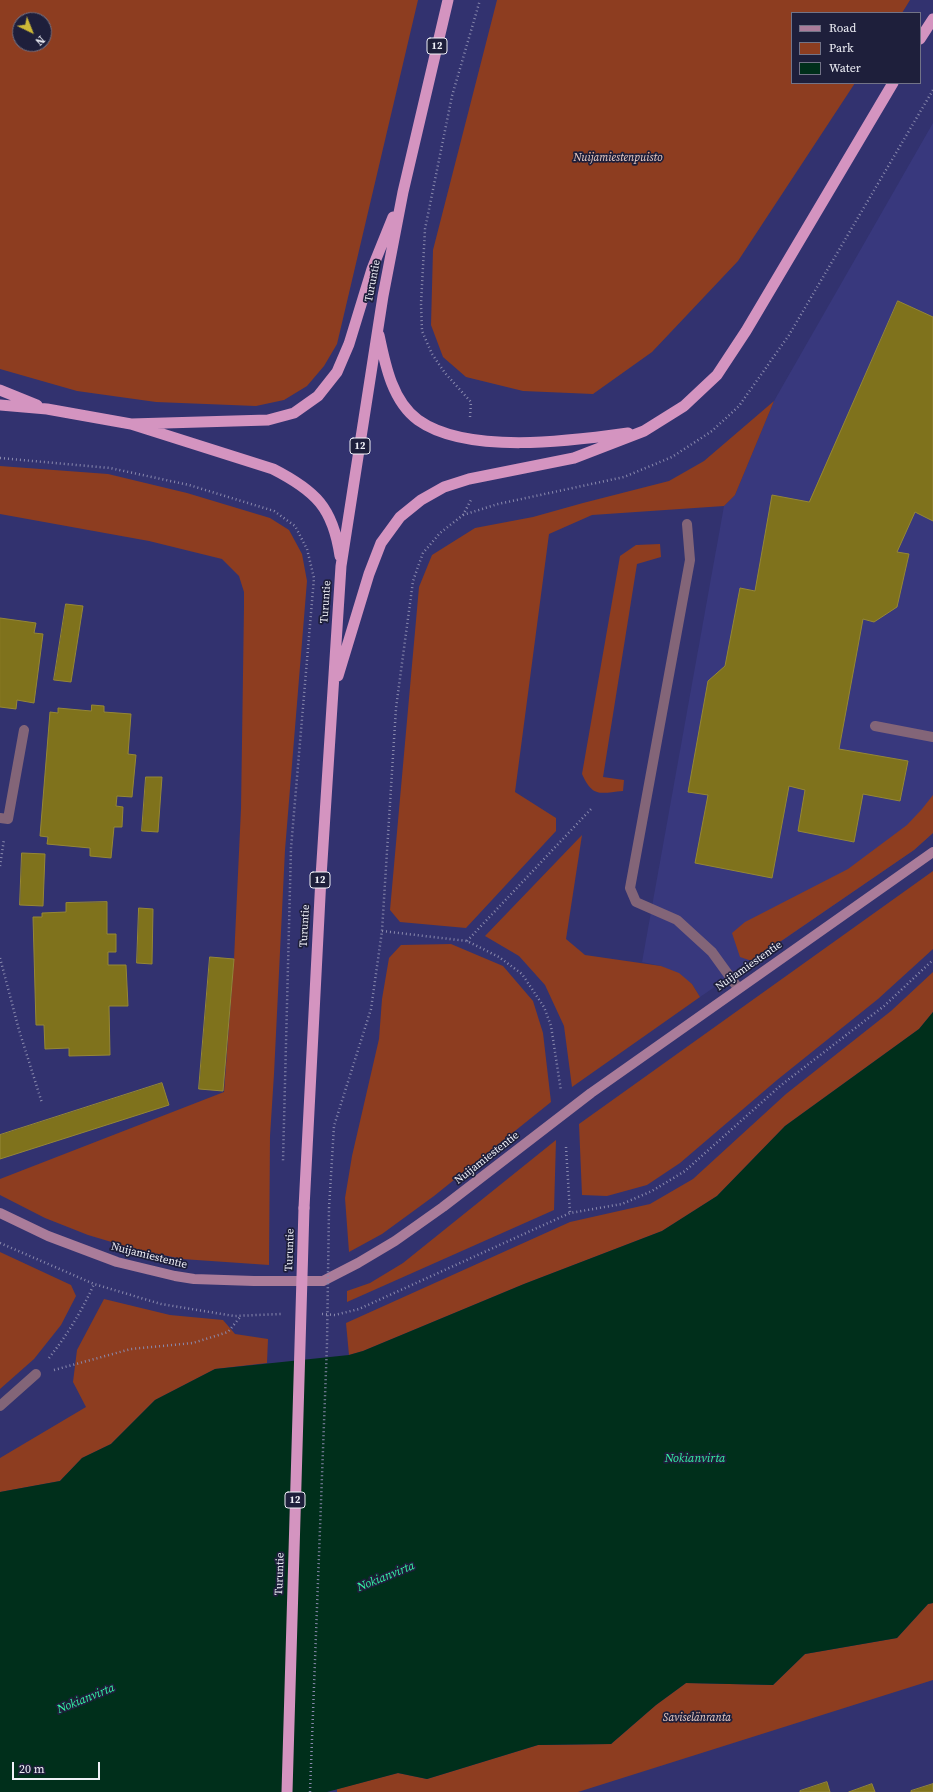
<!DOCTYPE html>
<meta charset="utf-8">
<style>
body{margin:0}
#map{position:relative;width:933px;height:1792px;overflow:hidden;background:#32326f;font-family:"Source Serif 4",serif}
canvas{display:block}
.legend{position:absolute;left:791px;top:12px;width:130px;height:72px;box-sizing:border-box;background:#1e1f3b;border:1px solid #727387;margin:0;padding:5px 7px;list-style:none;font-size:12px;color:#f0f1f8}
.legend li{display:flex;align-items:center;gap:8px;height:20px}
.legend b{width:20px;border:1px solid #727387}
.north{position:absolute;left:12px;top:12px;width:40px;height:40px;box-sizing:border-box;background:#1e1f3b;border:1px solid #727387;border-radius:50%;rotate:137deg;font-size:11px;font-weight:700;line-height:16px;text-align:center;color:#f0f1f8}
.north::after{content:'';display:block;margin:auto;width:14px;height:18px;background:#ceb938;clip-path:polygon(50% 0,100% 100%,50% 72%,0 100%)}
.scale{position:absolute;left:12px;top:1762px;width:88px;height:18px;box-sizing:border-box;border:2px solid #f0f1f8;border-top:0;padding-left:5px;font-size:12px;line-height:14px;white-space:nowrap;color:#f0f1f8;-webkit-text-stroke:3px #1e1f3b;paint-order:stroke}
</style>
<div id="map">
<canvas width="933" height="1792"></canvas>
<ul class="legend">
<li><b style="height:5px;background:#aa7c9a"></b>Road</li>
<li><b style="height:11px;background:#8d3d20"></b>Park</li>
<li><b style="height:11px;background:#002f1b"></b>Water</li>
</ul>
<div class="north">N</div>
<div class="scale">20 m</div>
</div>
<script>
const ctx = document.querySelector('canvas').getContext('2d');
ctx.lineJoin = 'round';
function fill(path, color) { ctx.fillStyle = color; ctx.fill(path, 'evenodd'); }
function trace(path, color, width, dash) { ctx.strokeStyle = color; ctx.lineWidth = width; ctx.lineCap = dash ? 'butt' : 'round'; ctx.setLineDash(dash || []); ctx.stroke(path); }
function drawText(font, color, halo, rows, align = 'center') {
  ctx.font = font + ' "Source Serif 4",serif'; ctx.lineWidth = 3.5; ctx.setLineDash([]); ctx.textBaseline = 'middle'; ctx.strokeStyle = halo; ctx.fillStyle = color; for (const [text, x, y, turn = 0] of rows) {
    ctx.save(); ctx.translate(x, y); ctx.rotate((+turn || 0) * Math.PI / 180); ctx.textAlign = isNaN(turn) ? turn : align; if (halo) ctx.strokeText(text, 0, 0); ctx.fillText(text, 0, 0); ctx.restore();
  }
}
const built = new Path2D(`
 M933,123V833L914,850L700,997L692,984L661,966L642,962L724,506L735,495L774,401Z`);
const green = new Path2D(`
 M0,0H418L337,344L324,366L307,386L284,400L256,406L156,402L77,391L0,369ZM20,20H44V44H20Z
 M497,0H910L902,13H792V83H855L738,261L652,352L593,394L523,391L466,377L443,357L431,325L433,250Z
 M774,401L735,495L724,506L592,515L549,534L515,792L556,818V831L466,928L400,922L390,910L419,587L432,555L475,528L533,517L583,503L669,481L704,461Z
 M0,466L108,474L187,493L270,518L289,530L302,554L307,581L285,850L274,1074L270,1136L269,1265L182,1259L135,1249L88,1235L45,1218L0,1195V1179L224,1092L234,959L241,809L244,606V592L239,576L222,559L149,541L0,514Z
 M660,544L661,557L637,564L603,777L624,780L623,791C600,793 593,798 582,774L620,556L636,545Z
 M933,795V833L914,850L752,961L740,957L732,933L745,922L848,869L907,825L922,809Z
 M582,835L566,939L585,955L661,966L679,973L692,984L700,997L572,1087L564,1026L545,985L519,956L485,936Z
 M933,871V949L878,999L777,1080L680,1163L647,1185L607,1196L582,1195L579,1124Z
 M451,944L503,966L533,1001L543,1033L551,1102L434,1196L382,1234L349,1252L345,1198L352,1156L379,1039L382,999L389,958L401,945Z
 M933,972V1012L919,1029L785,1126L717,1196L662,1231L524,1284L363,1351L349,1355L346,1323L570,1222L650,1204L693,1179L786,1094L891,1011Z
 M556,1140L554,1210L347,1302V1291L370,1283L403,1263Z
 M0,1252L71,1285L76,1296L61,1325L34,1359L0,1389Z
 M104,1299L170,1315L223,1320L235,1334L268,1339L267,1363L215,1369L155,1400L111,1444L82,1458L60,1481L0,1492V1458L86,1407L73,1382L77,1350Z
 M933,1603V1680L578,1792H337V1789L398,1773L427,1779L538,1745L611,1744L656,1705L686,1683L773,1685L805,1654L897,1638L928,1604Z`);
const water = new Path2D(`
 M933,1012V1603L928,1604L897,1638L805,1654L773,1685L686,1683L656,1705L611,1744L538,1745L427,1779L398,1773L327,1792H0V1492L60,1481L82,1458L111,1444L155,1400L215,1369L349,1355L363,1351L524,1284L662,1231L717,1196L785,1126L919,1029Z`);
const building = new Path2D(`
 M898,301L933,317V521L915,512L897,552L909,554L897,607L874,622L863,619L839,749L908,761L900,801L863,794L854,842L798,831L805,790L789,786L772,878L695,863L708,795L688,792L708,681L725,666L740,588L755,591L772,495L809,502Z
 M66,604L83,606L71,682L54,680Z
 M0,618L36,623L34,633L43,634L34,703L17,700L16,709L0,707Z
 M92,705L104,706V712L131,714L128,754L136,755L132,797L117,796L116,806L123,807L122,827H114L111,858L90,856V848L47,844L48,837L40,836L50,712L58,713V708L91,711Z
 M146,777H162L158,832L142,831Z
 M22,853L45,854L43,906L20,905Z
 M107,902V934H116V952H108V965H126L128,1006H109L110,1055L69,1056V1048L45,1049L44,1025H36L33,917H42V913L66,912V903Z
 M139,908L153,909L152,964L137,963Z
 M210,957L234,959L223,1091L199,1089Z
 M162,1083L169,1105L0,1159V1135Z
 M827,1782L830,1792H800V1791Z
 M872,1784L875,1792H849Z
 M933,1784V1792H911V1791Z`);
const path = new Path2D(`
 M470,417L471,402L445,373L432,354L422,331L421,304L425,229L452,96L480,0
 M0,458L110,468L189,485L274,511L295,526L307,549L314,578L291,848L283,1161
 M463,515L498,504L624,477L672,457L712,431L739,406L789,335L933,90
 M0,866L4,839
 M382,931L467,941L499,957L522,974L544,1007L551,1026L561,1091
 M467,941L591,809
 M0,958L19,1030L42,1103
 M566,1147L570,1213
 M329,1208L334,1126L371,1009L382,931L396,708L413,581L423,553L440,533L463,515L471,500
 M0,1243L94,1284L161,1304L234,1316L281,1314
 M322,1314L335,1315L359,1309L570,1213L622,1204L652,1191L685,1171L780,1086L884,1006L933,960
 M49,1358C67,1335 82,1311 94,1284
 M54,1370L131,1349L193,1343L228,1332L241,1316`);
const service = new Path2D(`
 M687,524L690,560L630,888L636,902L677,920L712,952L738,988
 M875,726L933,737
 M0,818L8,819L24,730
 M0,1406L36,1374`);
const secondary = new Path2D(`
 M0,1213L48,1236L117,1262L175,1276L194,1279L254,1281H323L358,1263L395,1241L443,1207L591,1093L933,852`);
const trunk = new Path2D(`
 M920,39L933,19
 M379,335C385,364 392,401 418,420C467,455 571,441 628,433
 M0,390L37,405
 M0,405L47,409L131,424L273,469C316,491 333,508 340,556
 M131,424L268,420L294,413L318,396L337,372L349,344L372,269L393,217
 M338,676L369,574L381,543L400,517L421,500L444,487L469,479L574,458L644,431L684,406L717,375L746,331L893,83
 M304,1208L321,877L341,566L383,296L403,192L448,0`);
const pathBridge = new Path2D(`
 M310,1792L327,1344L329,1208`);
const trunkBridge = new Path2D(`
 M287,1792L304,1208`);
const shields = [
 [437,46,20],
 [360,446,20],
 [320,880,20],
 [295,1500,20]
];
const shieldNames = [
 ["12",437,46],
 ["12",360,446],
 ["12",320,880],
 ["12",295,1500]
];
const parkNames = [
 ["Nuijamiestenpuisto",618,158],
 ["Saviselänranta",697,1718]
];
const streetNames = [
 ["Turuntie",373,281,-79],
 ["Turuntie",326,602,-86],
 ["Turuntie",305,926,-87],
 ["Nuijamiestentie",749,966,-35],
 ["Nuijamiestentie",487,1158,-38],
 ["Turuntie",290,1250,-88],
 ["Nuijamiestentie",149,1256,14],
 ["Turuntie",280,1574,-88]
];
const waterNames = [
 ["Nokianvirta",695,1459],
 ["Nokianvirta",386,1577,-22],
 ["Nokianvirta",86,1699,-22]
];
fill(built, '#38387d');
fill(green, '#8d3d20');
fill(water, '#002f1b');
fill(building, '#7f721c');
trace(building, '#958736', 1);
trace(path, '#8a8aae', 2.5, [1, 3]);
trace(service, '#836578', 10);
trace(secondary, '#aa7c9a', 10);
trace(trunk, '#d494c0', 11);
trace(pathBridge, '#8a8aae', 2.5, [1, 3]);
trace(trunkBridge, '#d494c0', 11);
for (const [x, y, w] of shields) { const box = new Path2D(); box.roundRect(x - w / 2, y - 8, w, 16, 3); ctx.fillStyle = '#1e1f3b'; ctx.fill(box); trace(box, '#f0f1f8', 1); }
drawText('bold 10px', '#f0f1f8', null, shieldNames);
drawText('italic 11px', '#efd0c6', '#1e1f3b', parkNames);
drawText('11px', '#f0f1f8', '#1e1f3b', streetNames);
drawText('italic 12px', '#34f5a6', '#1e1f3b', waterNames);
</script>
